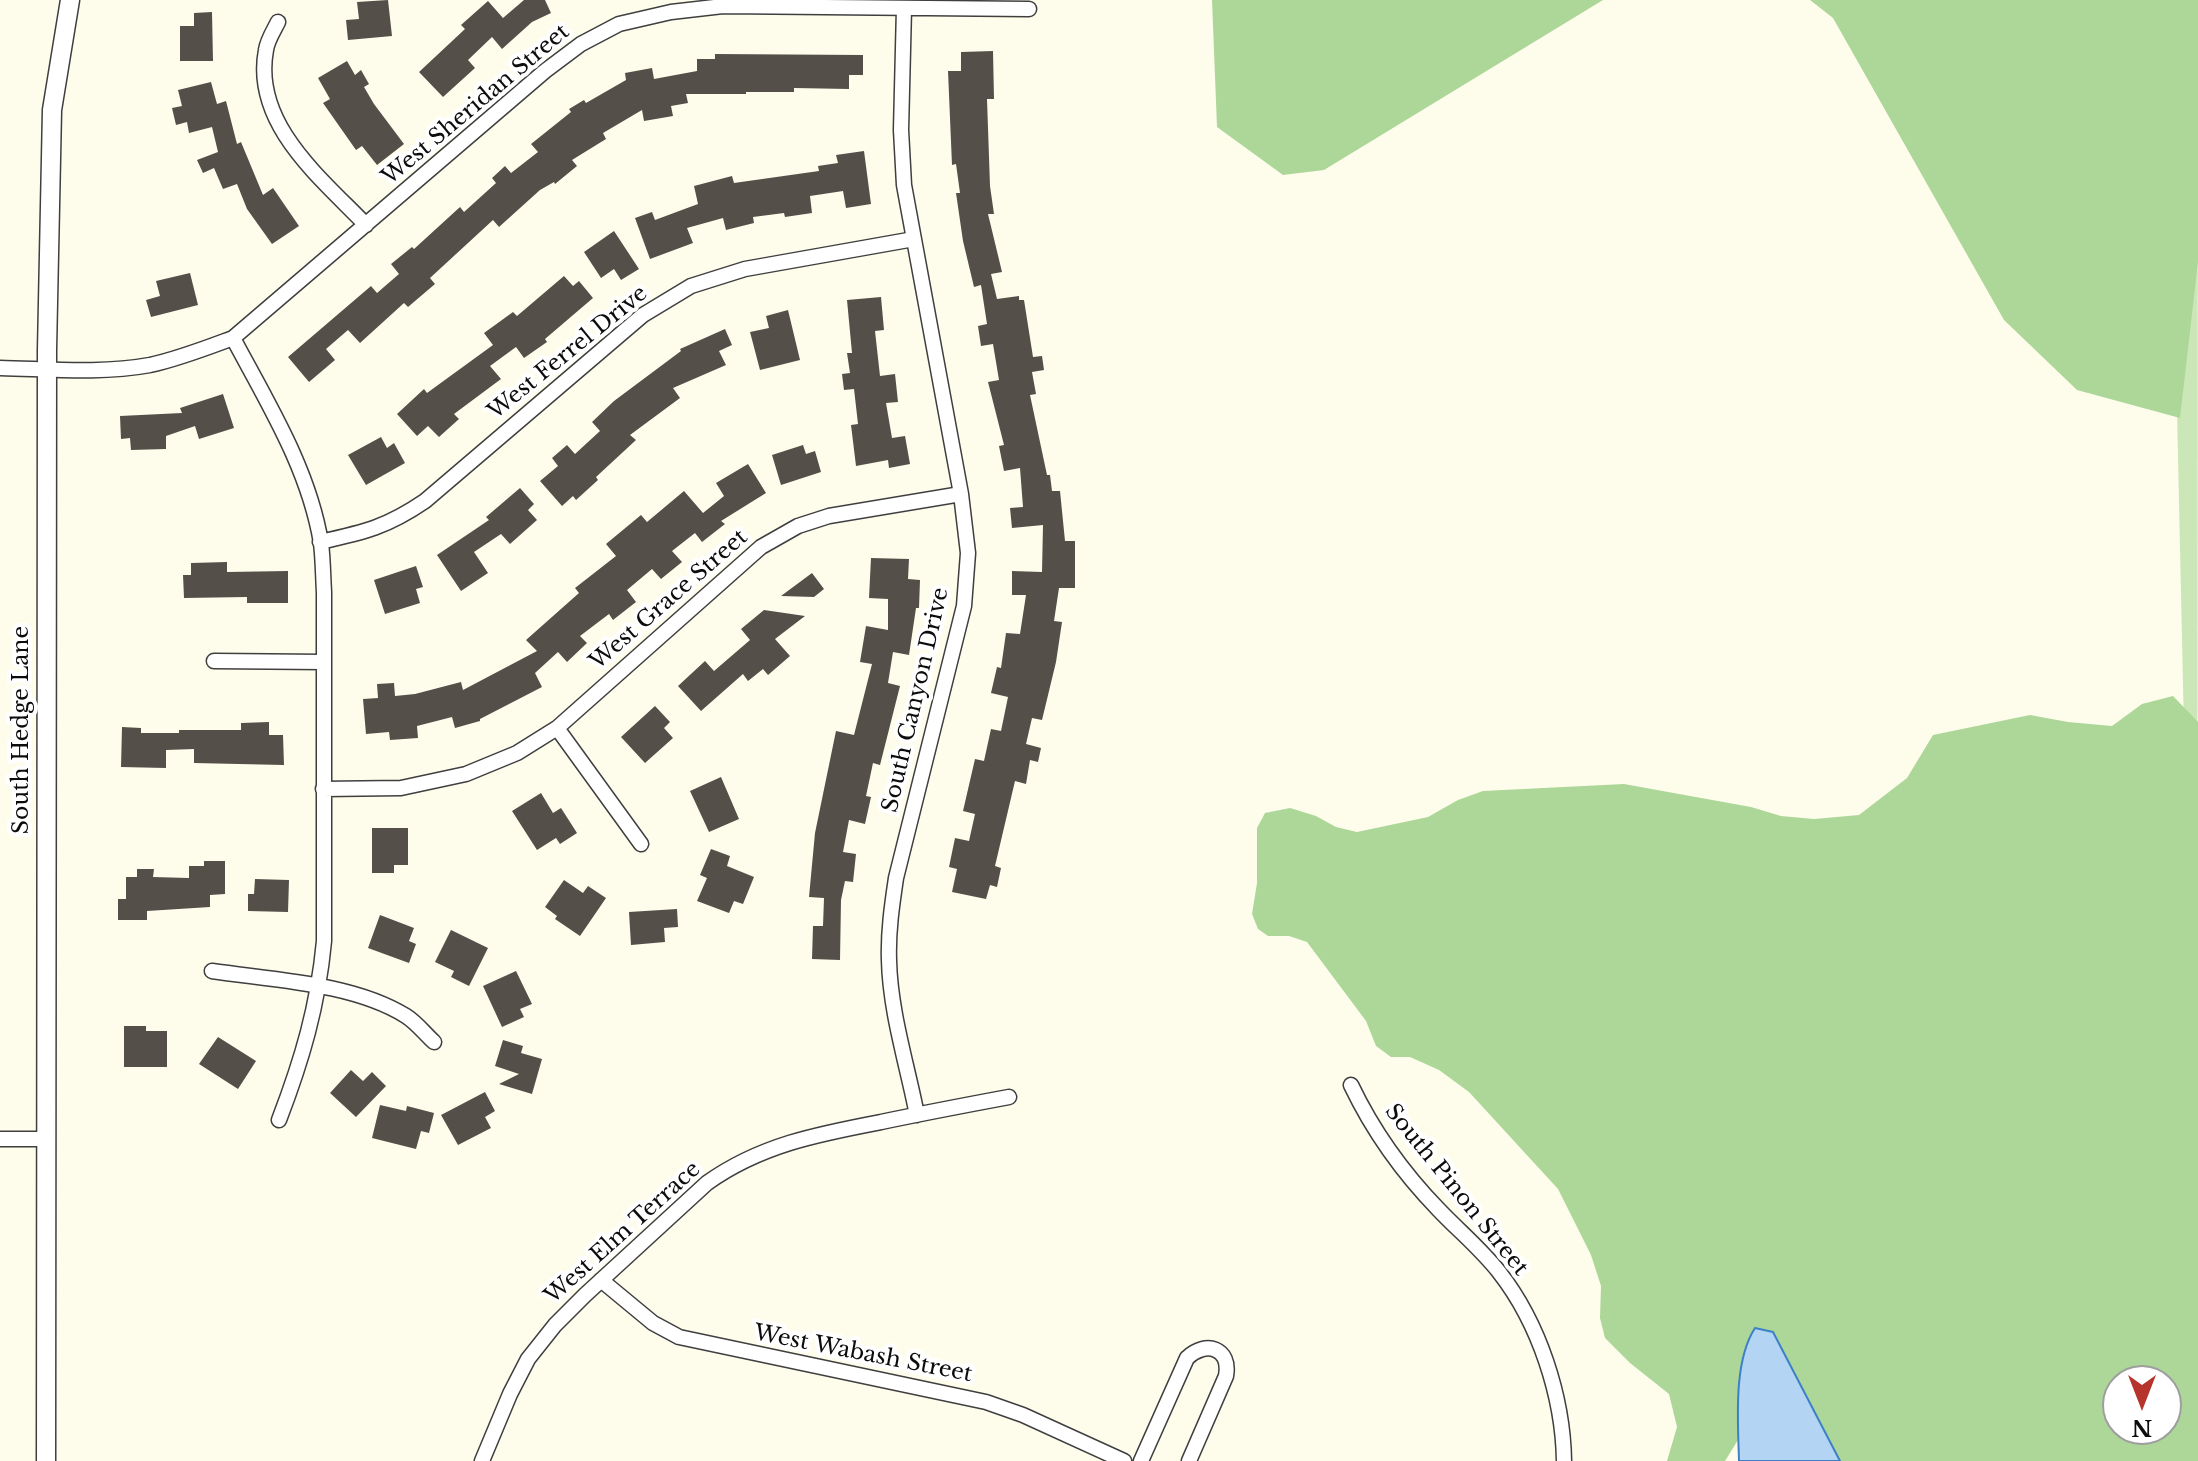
<!DOCTYPE html>
<style>
body{margin:0}
#map{position:relative;width:2198px;height:1461px;overflow:hidden;background:#fefdec;font-family:"Libre Baskerville",serif}
canvas{display:block}
.north{position:absolute;left:2102px;top:1365px;width:80px;height:80px;box-sizing:border-box;background:#fff;border:2px solid #9e9e9e;border-radius:50%;rotate:180deg;font-size:22px;font-weight:700;line-height:32px;text-align:center;color:#0c0c0c}
.north::after{content:'';display:block;margin:auto;width:28px;height:36px;background:#b6342b;clip-path:polygon(50% 0,100% 100%,50% 72%,0 100%)}
</style>
<div id="map">
<canvas width="2198" height="1461"></canvas>
<div class="north">N</div>
</div>
<script>
const ctx = document.querySelector('canvas').getContext('2d');
ctx.lineJoin = 'round';
function fill(path, color) { ctx.fillStyle = color; ctx.fill(path, 'evenodd'); }
function trace(path, color, width, dash) { ctx.strokeStyle = color; ctx.lineWidth = width; ctx.lineCap = dash ? 'butt' : 'round'; ctx.setLineDash(dash || []); ctx.stroke(path); }
function drawText(font, color, halo, rows, align = 'center') {
  ctx.font = font + ' "Libre Baskerville",serif'; ctx.lineWidth = 8; ctx.setLineDash([]); ctx.textBaseline = 'middle'; ctx.strokeStyle = halo; ctx.fillStyle = color; for (const [text, x, y, turn = 0] of rows) {
    ctx.save(); ctx.translate(x, y); ctx.rotate((+turn || 0) * Math.PI / 180); ctx.textAlign = isNaN(turn) ? turn : align; if (halo) ctx.strokeText(text, 0, 0); ctx.fillText(text, 0, 0); ctx.restore();
  }
}
const green = new Path2D(`
 M2168,0H2198L2197,1325Z`);
const forest = new Path2D(`
 M1212,0H1603L1324,170L1283,175L1217,127Z
 M1810,0H2198V262L2180,418L2077,390L2004,320L1833,18Z
 M2173,696L2198,722V1461H1840L1790,1364L1738,1404V1440L1725,1461H1667L1677,1427L1669,1394L1630,1363L1605,1338L1600,1318L1601,1286L1591,1255L1558,1189L1469,1092L1439,1070L1410,1057H1391L1376,1046L1366,1021L1307,942L1289,936H1268L1258,929L1252,914L1257,883V828L1265,813L1290,808L1316,816L1336,827L1357,832L1428,817L1458,800L1483,791L1624,784L1751,807L1781,816L1814,819L1859,815L1907,778L1933,735L2030,715L2068,722L2112,726L2142,704ZM2118,1381H2166V1429H2118Z`);
const water = new Path2D(`
 M1755,1328L1773,1332L1840,1461H1739C1738,1421 1733,1362 1755,1328Z`);
const building = new Path2D(`
 M388,0L392,36L348,40L346,20L359,19L357,2Z
 M524,0H545L551,13L532,22L502,49L492,37L468,60L475,68L443,97L419,72L465,29L461,25L488,1L503,18Z
 M212,12L213,61H180V26H194V13Z
 M993,51L994,99H987L990,186L994,214H988L1002,272L991,274L997,299L1019,296V300H1024L1033,357L1042,356L1044,370L1032,372L1036,394L1030,395L1047,475H1050L1052,491H1060L1065,541H1075V588H1059L1054,621L1062,622L1056,662L1042,720L1032,718L1026,744L1041,748L1038,762L1030,760L1026,784L1015,781L995,866L1001,868L997,887L990,885L986,899L952,892L957,869L949,867L955,838L969,841L975,814L963,811L975,759L984,761L991,729L1001,731L1008,697L991,693L997,667L1001,668L1006,633L1020,634L1026,595H1012V571L1042,572L1043,525L1012,528L1010,508L1023,507L1020,468L1004,471L999,446L1004,445L988,382L999,380L993,344L981,346L978,326L987,324L981,285L974,287L963,241L956,193H960L956,164L952,165L948,71H961V52Z
 M715,54L863,55V75H849V89L794,88V92H746V94H686L688,103L671,106L673,116L644,121L642,110L603,133L606,139L572,160L577,166L555,184L554,182L540,190L499,227L493,220L430,278L435,284L408,307L404,303L360,343L348,330L326,349L335,360L309,382L288,357L371,286L377,293L399,274L391,264L412,247L414,249L460,207L464,212L496,183L492,178L505,166L511,173L538,152L531,144L571,112L569,109L584,100L586,103L626,80L625,73L652,68L654,79L697,71V59H715Z
 M347,61L355,75L361,70L369,84L364,87L374,104L404,144L377,165L362,146L356,150L323,103L330,99L318,78Z
 M211,82L217,104L226,101L237,144L241,142L263,195L273,188L299,226L272,244L247,209L237,184L223,189L214,168L203,173L197,160L218,152L212,127L189,133L187,122L176,125L172,108L182,106L178,90Z
 M864,151L871,204L846,208L843,191L810,196L812,213L785,217L784,213L753,217L754,223L726,230L723,218L687,228L693,243L650,259L635,218L652,212L655,220L698,204L694,186L732,176L734,183L819,171L818,166L838,163L836,155Z
 M614,231L639,269L621,280L614,269L601,278L584,252Z
 M190,273L198,305L151,317L146,300L160,296L156,281Z
 M564,276L573,286L579,281L593,298L545,339L547,342L524,358L516,347L490,366L501,379L454,414L459,419L439,437L428,426L417,436L397,414L424,389L427,393L493,345L484,333L513,312L517,316Z
 M881,297L884,330L875,331L880,376L895,374L898,402L886,403L892,438L905,436L910,464L889,468L888,460L856,466L851,425L858,424L854,389L844,390L842,374L850,373L847,353H852L847,300Z
 M788,310L800,360L760,370L750,332L769,328L766,316Z
 M725,329L732,345L719,351L726,365L673,388L680,398L630,435L636,440L596,477L598,480L576,500L573,496L562,506L540,481L558,466L552,458L567,445L575,454L600,431L592,422L614,401L681,351L680,349Z
 M223,394L234,428L199,439L195,426L166,436V449L131,450L130,438L121,439L120,416L182,413L180,408Z
 M381,437L387,448L394,443L405,463L366,485L348,455Z
 M803,445L806,454L815,451L821,472L781,485L772,455Z
 M748,464L766,493L721,521L725,524L702,542L695,533L672,551L682,562L661,579L652,569L627,590L636,602L613,620L609,614L580,636L587,643L567,662L558,652L535,673L542,687L480,719V721L455,728L452,717L417,726L418,738L390,740L389,732L366,734L363,699L378,698L377,684L394,683L395,696L415,694L461,682L463,690L537,651L526,640L579,593L575,588L616,556L606,544L641,515L647,522L684,491L703,513L724,496L716,483Z
 M520,488L534,504L528,510L537,520L510,544L501,534L474,552L488,573L461,591L437,555L489,520L486,517Z
 M871,558L909,559L908,579L920,580L919,608H916L909,655L893,652L888,683L900,686L880,765L873,763L866,796L871,797L865,824L849,820L843,852L856,854L853,882L845,881L841,900L840,960L812,959L813,926H823L824,898L809,897L815,833L836,731L854,735L872,664L860,662L866,626L888,630V599L869,598Z
 M227,562V572L288,571V603H247V597L184,598L183,575H191V563Z
 M416,566L423,587L416,589L420,603L385,614L374,580Z
 M812,573L824,589L814,597L781,596Z
 M764,610L805,616L775,639L790,656L768,675L763,669L748,681L743,674L701,711L678,686L705,661L714,671L750,640L741,629Z
 M655,706L670,722L664,728L673,738L645,763L621,737Z
 M269,722V735H283L284,765L194,763V749L166,750V768L121,767L122,727L141,728V733H179V730H241V723Z
 M721,777L739,819L709,832L690,791Z
 M541,793L553,813L561,808L577,833L560,844L556,838L537,850L512,811Z
 M372,828H408V865H394V873H372Z
 M711,849L730,856L727,866L754,877L743,904L734,901L729,913L697,901L707,878L700,875Z
 M204,861H225V894L210,895V907L147,911V920H118V899H126V877H137V869H154L153,877L189,878V866H204Z
 M255,879L289,880L288,912L248,911V894H254Z
 M564,880L583,893L588,886L606,898L580,936L555,919L557,916L545,907Z
 M677,909L678,927L664,928L665,942L631,945L629,912Z
 M380,915L414,928L409,941L416,944L409,963L368,948Z
 M451,930L488,948L469,986L451,977L454,971L435,962Z
 M516,971L532,1004L520,1009L524,1017L502,1027L483,986Z
 M124,1026H146V1031H167V1067H124Z
 M218,1037L256,1061L238,1089L199,1064Z
 M503,1040L523,1046L521,1053L542,1059L532,1094L499,1084L519,1074L495,1066Z
 M351,1070L363,1081L372,1072L386,1086L356,1117L330,1093Z
 M485,1092L495,1111L485,1117L491,1128L458,1145L441,1115Z
 M380,1105L406,1111L407,1106L434,1113L429,1133L421,1131L416,1149L372,1138Z`);
const minor = new Path2D(`
 M904,8L901,130L904,185L961,494L968,553L964,606L896,878C892,905 888,932 889,960C890,1011 907,1064 917,1115
 M278,22C274,30 267,41 266,50C252,124 321,178 366,225
 M233,338C267,402 309,469 321,543C323,559 323,576 324,592V941C318,1006 302,1060 279,1120
 M0,368C49,369 101,374 150,365C178,359 206,348 233,338L545,71L581,44L619,24L671,12L723,6L1029,9
 M320,542C365,532 387,527 425,501L643,315L691,286L745,269L914,239
 M214,661L324,662
 M557,728L641,844
 M323,789L401,788L466,774L517,753L557,728L761,547L798,526L829,516L961,494
 M212,971C273,980 353,983 406,1016C417,1023 425,1034 434,1042
 M1351,1085C1373,1131 1403,1173 1439,1210C1459,1231 1481,1249 1499,1272C1539,1323 1563,1396 1564,1461
 M0,1139H44
 M601,1280L653,1323L679,1337L986,1402L1023,1415L1124,1461
 M482,1461L510,1394L528,1359L555,1325L585,1295L707,1183C760,1145 818,1134 881,1122C924,1113 966,1105 1009,1097
 M1141,1461L1187,1358C1206,1340 1231,1348 1226,1376L1189,1461`);
const tertiary = new Path2D(`
 M46,1461L47,350L52,110L70,0`);
const streetNames = [
 ["West Sheridan Street",476,105,-40],
 ["West Ferrel Drive",568,353,-39],
 ["West Grace Street",669,600,-41],
 ["South Canyon Drive",916,700,-77],
 ["South Hedge Lane",22,730,-90],
 ["South Pinon Street",1456,1190,51],
 ["West Elm Terrace",623,1233,-42],
 ["West Wabash Street",863,1354,11]
];
fill(green, '#cbe7b8');
fill(forest, '#add798');
fill(water, '#b3d4f3');
trace(water, '#3e80c7', 2);
fill(building, '#544f49');
trace(minor, '#3f3f3f', 17);
trace(tertiary, '#3f3f3f', 21);
trace(minor, '#fff', 14);
trace(tertiary, '#fff', 18);
drawText('22px', '#0c0c0c', '#fff', streetNames);
</script>
